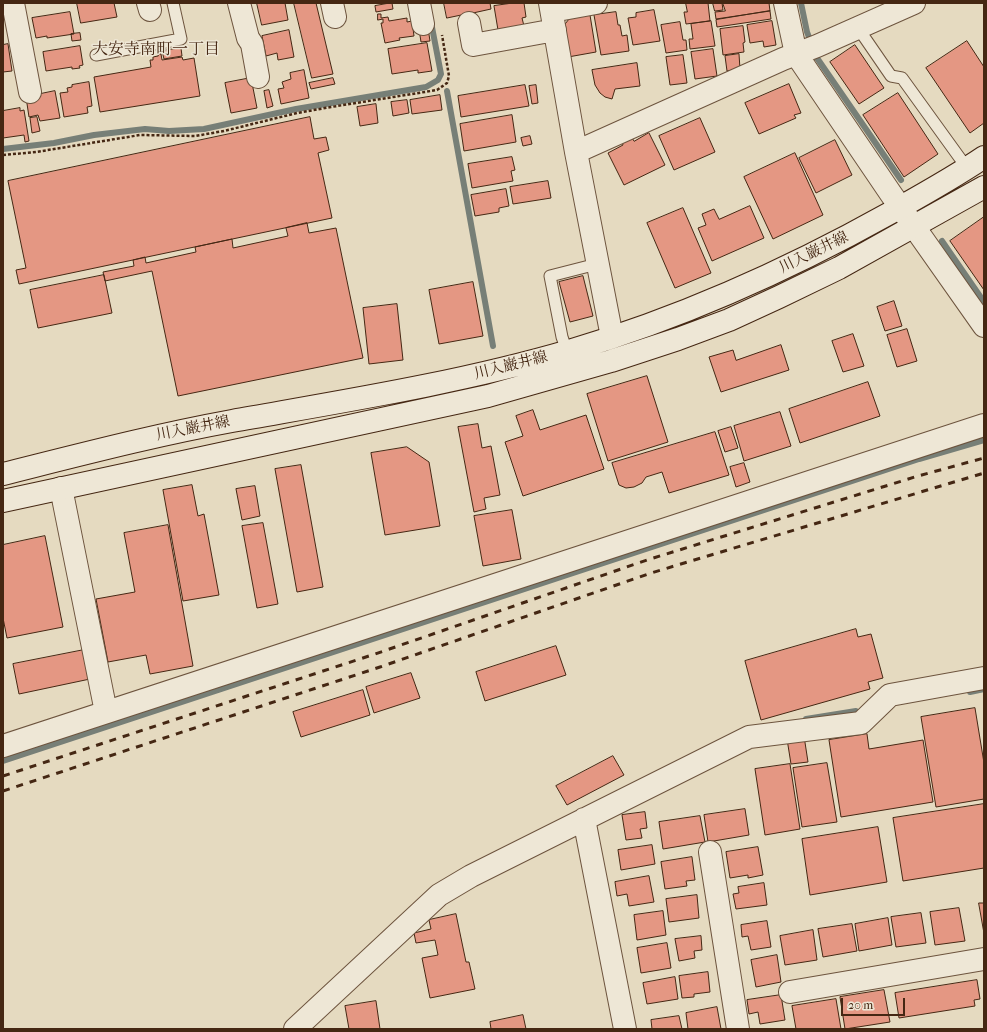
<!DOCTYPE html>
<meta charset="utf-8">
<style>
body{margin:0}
#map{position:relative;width:987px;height:1032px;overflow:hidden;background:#e5dac0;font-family:"IM FELL French Canon",serif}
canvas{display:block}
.frame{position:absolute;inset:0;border:4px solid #452713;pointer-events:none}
.scale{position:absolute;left:841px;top:998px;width:64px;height:18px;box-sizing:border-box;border:2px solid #452713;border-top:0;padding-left:5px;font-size:12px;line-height:14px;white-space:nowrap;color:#452713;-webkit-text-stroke:3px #eee7d6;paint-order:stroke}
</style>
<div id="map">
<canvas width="987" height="1032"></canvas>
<div class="frame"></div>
<div class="scale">20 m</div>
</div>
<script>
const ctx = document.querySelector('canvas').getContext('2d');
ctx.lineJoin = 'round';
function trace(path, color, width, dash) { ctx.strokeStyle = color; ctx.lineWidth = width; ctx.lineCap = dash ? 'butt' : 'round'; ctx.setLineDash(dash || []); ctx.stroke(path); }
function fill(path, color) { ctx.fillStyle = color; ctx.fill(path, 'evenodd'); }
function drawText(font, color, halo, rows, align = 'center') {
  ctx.font = font + ' "IM FELL French Canon","Noto Serif JP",serif'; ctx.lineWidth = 3; ctx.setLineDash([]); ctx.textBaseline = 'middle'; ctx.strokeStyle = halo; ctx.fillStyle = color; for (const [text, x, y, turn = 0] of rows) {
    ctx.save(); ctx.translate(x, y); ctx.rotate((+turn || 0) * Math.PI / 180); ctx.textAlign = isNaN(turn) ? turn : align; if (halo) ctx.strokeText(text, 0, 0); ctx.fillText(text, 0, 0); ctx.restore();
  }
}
const stream = new Path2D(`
 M801,3L807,32L817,58L901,180
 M447,91L493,346
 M3,149L54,143L94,135L145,129L169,131L204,129L296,109L426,87L438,80L441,74L431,22
 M942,241L984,302
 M970,692L984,689
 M806,719L856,711
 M3,761L919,459L984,440`);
const building = new Path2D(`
 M77,3H114L117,17L81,23Z
 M257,3H285L288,20L262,25Z
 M294,3H316L333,74L312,78Z
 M392,3L393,9L376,12L375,6Z
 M444,3H490L491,9L473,13L474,16L466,14L447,18Z
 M513,3H524L526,17L522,18L524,26L498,30L494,6Z
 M686,3H708L710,21L686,24L684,12H687Z
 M713,3H722L723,10L715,11Z
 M723,3H769L770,11L716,19L715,12L725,11Z
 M654,10L660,41L633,45L628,18L636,17V13Z
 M770,11L771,19L717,27L716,20Z
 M70,12L74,34L47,38V36L36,38L32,18Z
 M616,12L618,25H620L622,36L627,35L629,51L601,55L594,15Z
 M378,14H381V18L388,17L389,21L407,18V22L412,21L414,36L399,38L400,40L385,43L381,23H383V19L378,20Z
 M590,15L596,52L568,57L562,28L569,19Z
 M711,21L715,46L690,49L689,39H693L691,24Z
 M772,21L776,45L764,47L763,41L750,43L747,25Z
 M680,22L683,40H686L687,50L666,53L661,25Z
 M743,26L745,42L743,43L744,52L723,55L720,29Z
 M428,28L430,41L421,42L419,29Z
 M289,30L294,57L278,60L277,53L266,56L262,36Z
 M80,33L81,40L72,41L71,34Z
 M967,41L984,67V123L970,133L926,68Z
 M427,43L432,71L418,73V70L392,74L388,49Z
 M8,44L12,71L3,72V45Z
 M855,45L884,88L859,104L830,62Z
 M80,46L83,65L79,66L80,68L72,69V67L46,71L43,52Z
 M181,48L182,56L164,59L162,51Z
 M713,49L717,76L695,79L691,52Z
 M158,54H161L162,60L182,57L183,60L194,58L200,96L100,112L94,77L151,67L150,60H153V57L158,56Z
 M739,54L740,69L727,71L725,56Z
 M683,55L687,83L670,85L666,57Z
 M637,63L640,86L615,89L612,99L605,97L600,93L595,85L592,70Z
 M304,70L309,98L281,104L278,89L284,88L282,82L291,79L290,73Z
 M251,78L257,108L231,113L225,83Z
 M333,78L335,84L311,89L309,83Z
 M89,82L92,106L87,107L88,113L64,117L60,93L68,92L67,88L72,87V85Z
 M789,84L801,113L794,115L796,118L759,134L745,103Z
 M525,85L529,106L461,117L458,96Z
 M536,85L538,103L532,104L529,86Z
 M269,90L273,106L267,108L264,91Z
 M55,91L60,118L40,121L38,115L29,117L26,97Z
 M898,93L938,154L904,177L863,115Z
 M440,95L442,110L412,114L410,100Z
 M407,100L409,113L393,116L391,102Z
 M376,104L378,123L360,126L357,107Z
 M20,108V111L24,110L29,141L25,142L24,135L3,138V111Z
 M512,115L516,142L464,151L460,124Z
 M37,117L40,131L32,133L30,118Z
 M310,117L314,139L326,137L329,150L318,153L332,218L19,284L16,270L26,268L8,181Z
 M700,118L715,152L674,170L659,136Z
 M649,133L665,165L624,185L608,153L623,145L622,142L632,138L634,141Z
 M530,136L532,144L523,146L521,138Z
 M835,140L852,175L816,193L799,158Z
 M795,153L823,215L773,239L744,177Z
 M512,157L515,170L511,171L513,181L472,188L468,164Z
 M548,181L551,198L513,204L510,187Z
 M506,189L509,206L499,208V212L475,216L471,195Z
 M750,206L764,238L712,261L698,228L706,225L702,214L714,209L719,219Z
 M683,208L711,273L675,288L647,223Z
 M984,217V290L950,241Z
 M307,223L309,233L336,228L363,358L178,396L152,271L105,281L103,272L134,266L133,260L145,257L146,263L196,252L195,247L232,239L233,248L288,236L286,228Z
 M104,275L112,313L38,328L30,290Z
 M583,276L593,316L570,322L559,282Z
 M473,282L483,336L439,344L429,290Z
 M894,301L902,326L885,331L877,307Z
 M397,304L403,360L369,364L363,308Z
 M907,329L917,361L897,367L887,335Z
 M853,334L864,366L843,372L832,341Z
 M781,345L789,370L721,392L709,357L733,350L736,360Z
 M647,376L668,442L608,461L587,394Z
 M868,382L880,416L800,443L789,409Z
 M533,410L540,430L586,415L604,469L523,496L505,442L523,436L516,416Z
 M780,412L791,446L744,461L734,426Z
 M478,424L482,448L491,446L500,495L484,498L486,509L474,512L458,427Z
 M731,427L738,448L725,452L718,431Z
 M715,432L729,475L669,493L662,472L646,477L642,483L634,487L626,488L619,485L612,463Z
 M407,447L429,462L440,526L385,535L371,453Z
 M744,463L750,482L736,487L730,467Z
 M301,465L323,587L297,592L275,469Z
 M192,485L198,516L204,514L219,595L183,601L163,490Z
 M255,486L260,516L242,520L236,489Z
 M512,510L521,559L483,566L474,516Z
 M263,523L278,604L257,608L242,526Z
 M168,525L193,666L150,674L146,655L108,662L96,599L135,592L124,533Z
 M45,536L63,627L7,638L3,618V545Z
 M856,629L858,637L871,634L883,678L868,682L870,689L761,720L745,661Z
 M556,646L566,675L485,701L476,672Z
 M84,650L90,679L19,694L13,664Z
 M411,673L420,698L374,713L366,687Z
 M363,690L370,715L301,737L293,712Z
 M975,708L984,763V799L936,807L921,717Z
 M867,734L869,749L923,740L933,802L841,817L829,740Z
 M804,736L808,762L791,764L787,739Z
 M613,756L624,775L567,805L556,786Z
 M827,763L837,822L802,827L793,768Z
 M790,764L800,829L765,835L755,769Z
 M984,804V868L903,881L893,818Z
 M745,809L749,835L708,842L704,815Z
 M645,812L647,828L640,829L642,838L626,840L622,815Z
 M700,816L705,842L663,849L659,822Z
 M878,827L887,882L810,895L802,839Z
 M652,845L655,864L621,870L618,850Z
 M758,847L763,875L748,878V875L730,878L726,852Z
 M692,857L695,880L686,881L687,886L665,889L661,862Z
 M649,876L654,902L629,906L627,894L617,896L615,882Z
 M764,883L767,905L736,909L733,894L739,893L738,887Z
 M697,895L699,918L669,922L666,899Z
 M979,903H984V933Z
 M959,908L965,941L935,945L930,912Z
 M663,911L666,935L637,940L634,915Z
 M921,913L926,943L896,947L891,917Z
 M456,914L466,962H469L475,989L430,998L422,958L438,955L435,940L416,943L414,933L431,929L429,920Z
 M888,918L892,945L859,951L855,924Z
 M767,921L771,947L751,950L748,936L742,937L741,925Z
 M852,924L857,951L823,957L818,929Z
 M813,930L817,960L785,965L780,936Z
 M701,936L702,950L694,951L695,958L679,961L675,939Z
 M667,943L671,968L641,973L637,948Z
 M777,955L781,982L756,987L751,960Z
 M708,972L710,992L694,994V997L682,998L679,976Z
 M675,977L678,999L647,1004L643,983Z
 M977,980L980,999L974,1000L975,1006L899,1018L895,993Z
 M884,990L890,1022L845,1029L840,997Z
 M781,995L785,1020L760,1024L758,1012L749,1014L747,1000Z
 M836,999L841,1029H796L792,1006Z
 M376,1001L380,1029H349L345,1006Z
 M717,1007L721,1029H688L686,1013Z
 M523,1015L526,1029H491L490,1022Z
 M679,1016L682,1029H652L651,1020Z`);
const path = new Path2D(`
 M3,155L36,152L140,135L195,136L224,131L297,113L331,107L437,90L447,83L449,76L442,35`);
const lane = new Path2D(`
 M858,28L891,76L902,78L967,168
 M96,55L181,39L173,3
 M567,351L562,337L550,276L597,264`);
const street = new Path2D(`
 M13,3L30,92
 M148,3L150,10
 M239,3L248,38L252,44L258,77
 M332,3L335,17
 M419,3L423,24
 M550,3L576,152L612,337
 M785,3L796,54L891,194L984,326
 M552,11L596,3
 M469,23L473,45L555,30
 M576,152L783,59L817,46L914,3
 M61,488L106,712
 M3,746L984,425
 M584,819L625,1029
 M710,852L738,1029
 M790,992L984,959
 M295,1029L439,895L471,876L749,737L861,723L890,695L984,678`);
const secondary = new Path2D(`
 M3,474C79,455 155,435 232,421C344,401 459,383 569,351C681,318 788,270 890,213C922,195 953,178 984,157
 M3,501L488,396L611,361L678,339L729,320L779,297L839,268L984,187`);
const rail = new Path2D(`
 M3,776L375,654L647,560L918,476L984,458
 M3,791L380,667L651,573L984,473`);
const streetNames = [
 ["川入巌井線",814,253,-26],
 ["川入巌井線",511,366,-14],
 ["川入巌井線",193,429,-11]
];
const neighbourhoodNames = [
 ["大安寺南町一丁目",156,50]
];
trace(stream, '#777f77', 6);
fill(building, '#e49783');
trace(building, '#452713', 1);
trace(lane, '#6d543e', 13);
trace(street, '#6d543e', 24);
trace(secondary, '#452713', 24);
trace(path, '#452713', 2.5, [3, 2]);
trace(lane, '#eee7d6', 11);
trace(street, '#eee7d6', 22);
trace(secondary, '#eee7d6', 22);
trace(rail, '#452713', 3, [7, 7]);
drawText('15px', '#452713', '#eee7d6', streetNames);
drawText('16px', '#452713', '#eee7d6', neighbourhoodNames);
</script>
